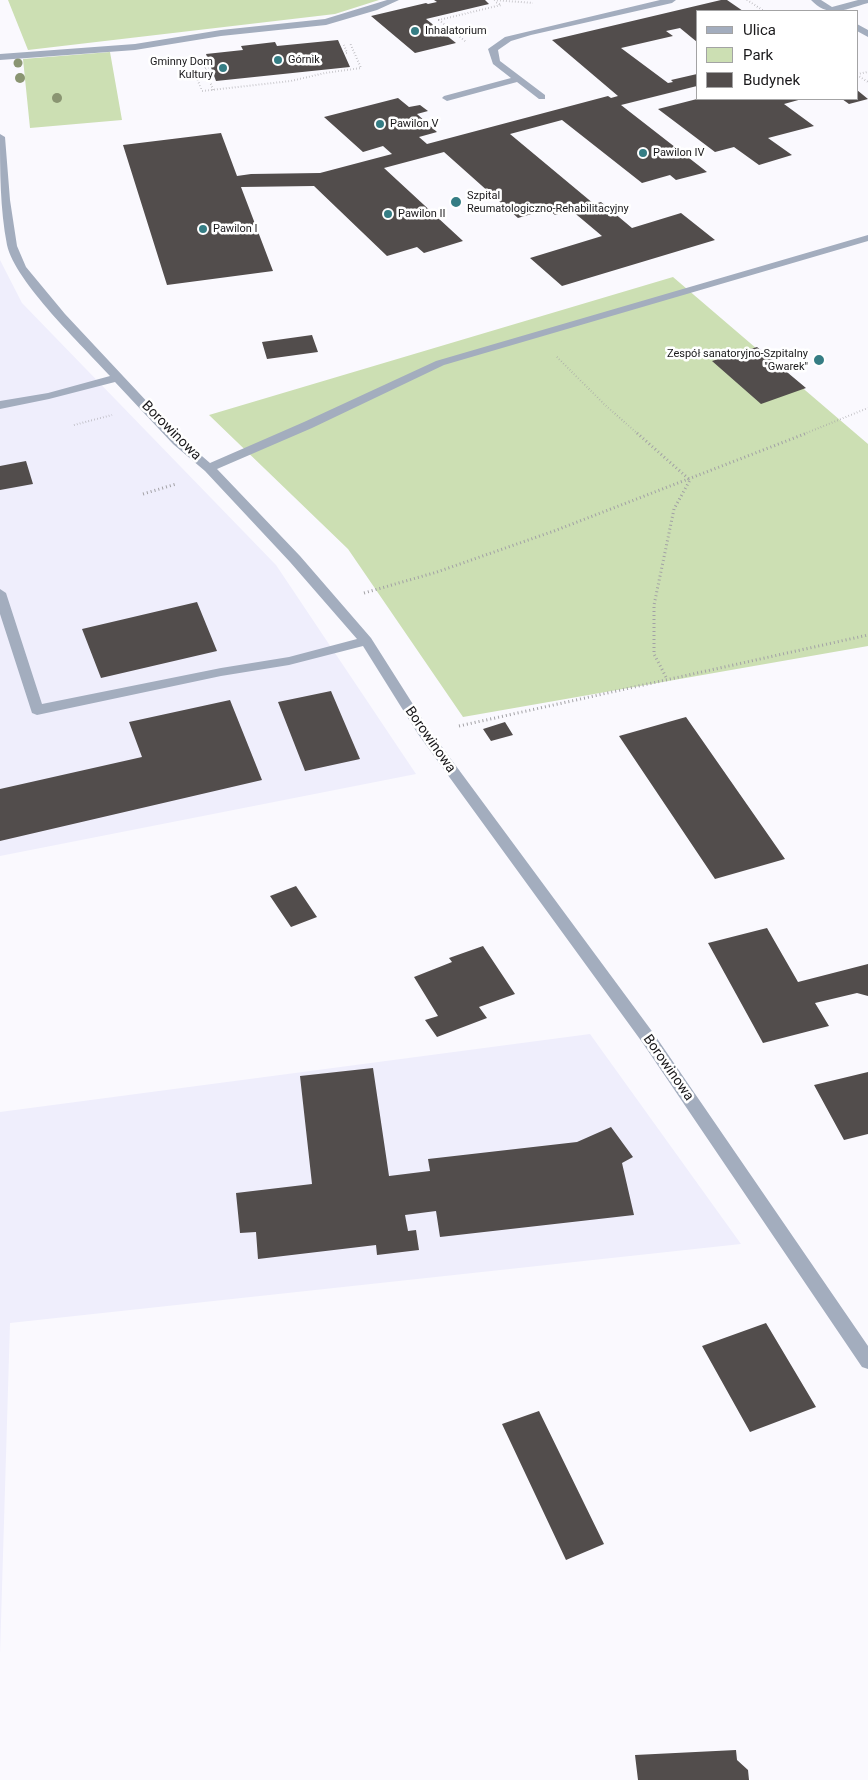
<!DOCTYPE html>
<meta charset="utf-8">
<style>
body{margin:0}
#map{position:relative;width:868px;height:1780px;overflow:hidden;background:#faf9fe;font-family:Roboto,sans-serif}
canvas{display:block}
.legend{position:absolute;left:696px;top:10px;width:162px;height:90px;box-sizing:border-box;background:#fff;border:1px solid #a3a3a4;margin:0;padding:6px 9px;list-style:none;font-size:15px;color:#1a191b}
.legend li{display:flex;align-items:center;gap:10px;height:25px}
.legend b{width:25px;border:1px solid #a3a3a4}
</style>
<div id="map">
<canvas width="868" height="1780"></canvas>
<ul class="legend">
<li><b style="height:6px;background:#a3adbe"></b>Ulica</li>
<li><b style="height:14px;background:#ccdfb3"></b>Park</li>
<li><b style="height:14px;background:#524d4c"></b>Budynek</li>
</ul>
</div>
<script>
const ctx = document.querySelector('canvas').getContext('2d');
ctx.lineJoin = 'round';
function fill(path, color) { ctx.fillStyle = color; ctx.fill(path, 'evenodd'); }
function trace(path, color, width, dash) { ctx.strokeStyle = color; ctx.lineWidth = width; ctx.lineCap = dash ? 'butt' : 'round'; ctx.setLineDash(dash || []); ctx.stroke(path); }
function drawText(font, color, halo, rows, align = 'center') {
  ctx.font = font + ' Roboto,sans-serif'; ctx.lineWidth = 5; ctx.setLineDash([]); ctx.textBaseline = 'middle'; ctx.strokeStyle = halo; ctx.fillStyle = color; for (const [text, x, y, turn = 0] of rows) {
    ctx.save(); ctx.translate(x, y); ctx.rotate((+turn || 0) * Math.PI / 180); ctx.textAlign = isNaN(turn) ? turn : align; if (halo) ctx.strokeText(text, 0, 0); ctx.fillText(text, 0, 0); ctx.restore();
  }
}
const industrial = new Path2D(`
 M0,260L22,303L276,565L416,774L0,856Z
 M590,1034L741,1244L10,1323L0,1654V1112Z`);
const green = new Path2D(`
 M8,0H379L335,14L28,50Z
 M110,52L122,120L30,128L23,59Z
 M673,277L868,444V646L463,717L348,549L209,415Z`);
const building = new Path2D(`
 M434,0H485L489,4L426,19L456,43L415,53L371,16L426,3L428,4L437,2Z
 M721,0H727L743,11H697V42L680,28L666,31L673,36L621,48L668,83L673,82L671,80L697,74V86L621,105L707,172L676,180L670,175L642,183L562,120L510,134L594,204L601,202L632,228L681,213L715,240L562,286L530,258L602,236L571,210L555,215L548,209L518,218L444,152L384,168L463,241L424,253L417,247L387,256L314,186L241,187L273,271L167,285L123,145L221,133L237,176L251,174L320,173L392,154L383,146L363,152L324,117L398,98L409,107L420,105L428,111L417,114L437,132L419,137L427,144L608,96L611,98L618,96L552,40Z
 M338,40L350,67L216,81L206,54L243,50L241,46L275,42L277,46Z
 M857,90L868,99L849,104L842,99H857Z
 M697,99H802L784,104L814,126L768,138L792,155L759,165L734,147L715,152L658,109Z
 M312,335L318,352L267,359L262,342Z
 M757,347L806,388L761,404L712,361Z
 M26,461L33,484L0,490V466Z
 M197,602L217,651L101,678L82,629Z
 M331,691L360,759L305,771L278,702Z
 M230,700L262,780L0,841V789L142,757L129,722Z
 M686,717L785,859L715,879L619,736Z
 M505,722L513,735L491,741L483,729Z
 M296,886L317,917L291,927L270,896Z
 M767,928L798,982L868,964V996L857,993L815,1003L829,1026L763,1043L708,943Z
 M483,946L515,994L479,1007L487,1018L437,1037L425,1020L438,1016L414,977L452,962L449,958Z
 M373,1068L389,1176L430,1171L428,1159L577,1142L611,1127L633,1157L622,1163L634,1215L440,1237L436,1211L405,1215L408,1231L416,1230L419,1250L377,1255L376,1245L258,1259L256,1232L240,1233L236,1193L312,1184L300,1076Z
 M868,1072V1134L844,1140L814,1085Z
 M766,1323L816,1407L750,1432L702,1346Z
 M539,1411L604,1544L566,1560L502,1424Z
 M736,1750L737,1760L748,1770L749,1780H638L635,1755Z`);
const pathFar1 = new Path2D(`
 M494,0L533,3
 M747,0L764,11
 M465,41L439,20L501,5L496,2
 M344,45L347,53H344
 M204,64L213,90
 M192,66L202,91L291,81L325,73L361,68L350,43
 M205,68L211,67
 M857,74L868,72
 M857,75L868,82
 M557,357L604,404L638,434
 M74,425L112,415
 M804,434L868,408`);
const path = new Path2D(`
 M637,433L690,480L674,509L654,605V654L667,679
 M143,494L176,484
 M364,593L437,572L554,531L807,433
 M459,726L868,635`);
const minor = new Path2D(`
 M387,0H399L377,10L326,25L221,36L135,50L0,60V54L135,44L221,30L325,19Z
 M660,0H676L672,3L531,35L511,41L498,50L500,61L545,95V99H539L517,82L447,101L442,98L444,96L511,78L493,64L488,49L505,37Z
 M811,0H821L832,7L858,0H868V3C846,9 829,19 811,0Z
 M857,24L868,30V37L857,31Z
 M0,134L5,137L10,200L17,246L26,267L65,314L181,438L210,463L304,422L436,361L868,235V241L444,365L312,428L217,469L300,556L371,638L428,728L654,1034L868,1346V1369L862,1367L642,1042L418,734L363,646L289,665L221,676L37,715L32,713L0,614V589L6,593L42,704L221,668L289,657L357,639L290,562L205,471L173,444L115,382L49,399L0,409V401L48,393L110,376C83,346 15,282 7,245C0,208 0,171 0,134Z`);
const trees = [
 [18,63,4.5],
 [20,78,5],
 [57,98,5]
];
const markers = [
 [415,31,5,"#357d84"],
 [278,60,5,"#357d84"],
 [223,68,5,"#357d84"],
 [380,124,5,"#357d84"],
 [643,153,5,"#357d84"],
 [456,202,6,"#357d84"],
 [388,214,5,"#357d84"],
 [203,229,5,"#357d84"],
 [819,360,6,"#357d84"]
];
const farPoinames = [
 ["Inhalatorium",425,31],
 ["Górnik",288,60],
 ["Gminny Dom",213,62,"right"],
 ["Kultury",213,75,"right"],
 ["Pawilon V",390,124],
 ["Pawilon IV",653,153],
 ["Szpital",467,196],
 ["Reumatologiczno-Rehabilitacyjny",467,209],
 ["Pawilon II",398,214],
 ["Pawilon I",213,229],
 ["Zespół sanatoryjno-Szpitalny",808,354,"right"],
 ["\"Gwarek\"",808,367,"right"]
];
const streetNames = [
 ["Borowinowa",171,431,45],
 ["Borowinowa",430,740,55],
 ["Borowinowa",668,1068,55]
];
fill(industrial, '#efeefc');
fill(green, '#ccdfb3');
fill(building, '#524d4c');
trace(pathFar1, '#a2a1a5', 2, [0.5, 2.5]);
trace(path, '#a2a1a5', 3, [1, 3]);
fill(minor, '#a3adbe');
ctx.fillStyle = '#8a9572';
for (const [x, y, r] of trees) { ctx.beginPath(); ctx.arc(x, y, r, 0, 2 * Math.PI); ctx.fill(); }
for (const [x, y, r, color] of markers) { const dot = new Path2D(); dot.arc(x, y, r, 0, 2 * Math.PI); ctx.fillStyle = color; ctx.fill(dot); trace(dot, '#fff', 2); }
drawText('11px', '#1a191b', '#fff', farPoinames, 'left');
drawText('14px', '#1a191b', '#fff', streetNames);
</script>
